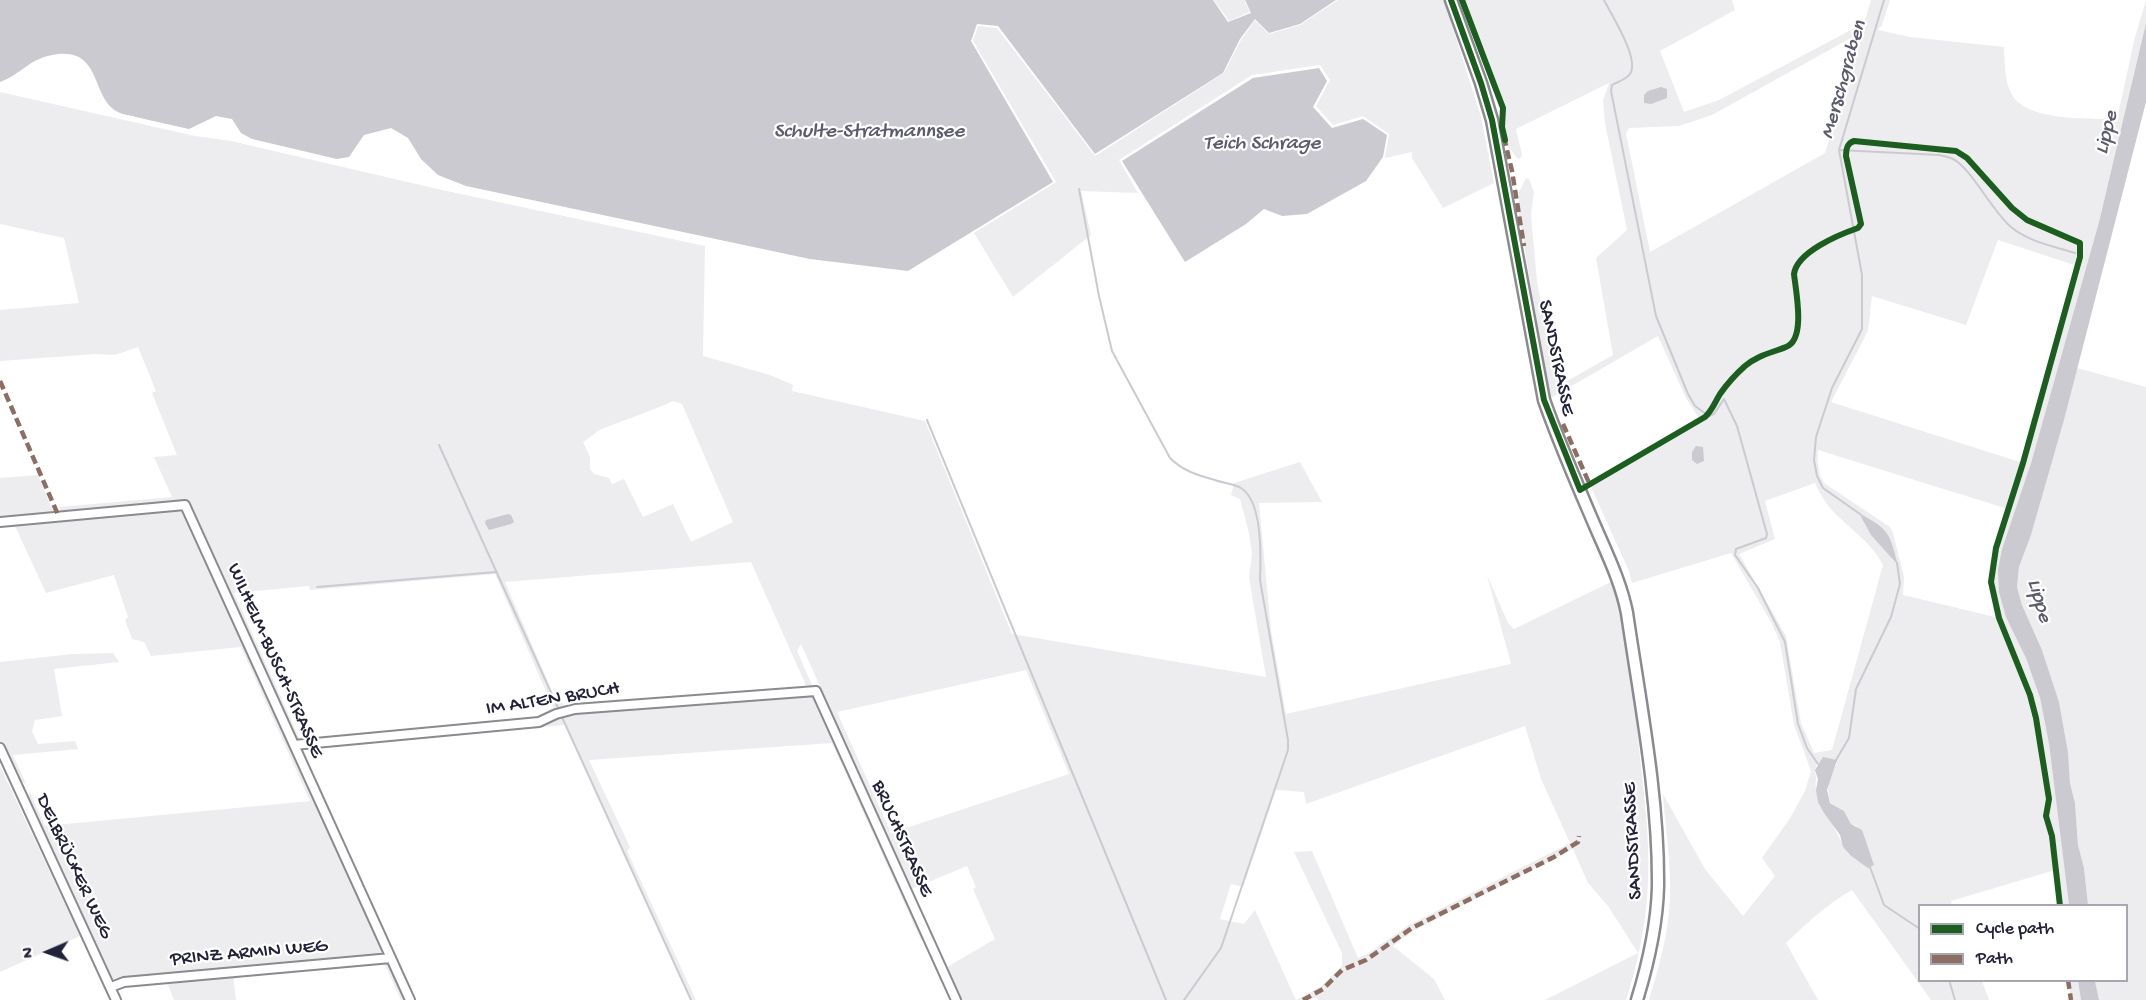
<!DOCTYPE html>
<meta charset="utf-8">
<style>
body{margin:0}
#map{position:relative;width:2146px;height:1000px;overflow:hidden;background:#fff;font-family:"Gochi Hand",sans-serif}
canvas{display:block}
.legend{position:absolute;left:1918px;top:904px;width:210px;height:78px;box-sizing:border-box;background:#fff;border:2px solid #a7a7b1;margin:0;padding:8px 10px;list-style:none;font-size:18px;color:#22223b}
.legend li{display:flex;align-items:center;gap:12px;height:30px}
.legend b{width:30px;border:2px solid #a7a7b1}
.north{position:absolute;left:18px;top:922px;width:60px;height:60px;-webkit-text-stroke:4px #fff;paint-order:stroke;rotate:268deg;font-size:16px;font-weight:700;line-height:24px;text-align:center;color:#22223b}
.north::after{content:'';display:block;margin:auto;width:21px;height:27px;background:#22223b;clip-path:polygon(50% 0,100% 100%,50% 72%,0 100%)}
</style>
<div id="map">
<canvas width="2146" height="1000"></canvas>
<ul class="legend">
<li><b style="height:8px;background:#1b5e20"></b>Cycle path</li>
<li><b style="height:8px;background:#8d6e63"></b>Path</li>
</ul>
<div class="north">N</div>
</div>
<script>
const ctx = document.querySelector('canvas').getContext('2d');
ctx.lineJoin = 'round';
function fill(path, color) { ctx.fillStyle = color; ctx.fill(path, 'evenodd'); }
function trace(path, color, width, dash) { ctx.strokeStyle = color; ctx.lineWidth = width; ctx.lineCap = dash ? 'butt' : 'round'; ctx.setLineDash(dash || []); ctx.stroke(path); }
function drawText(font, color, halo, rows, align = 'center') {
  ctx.font = font + ' "Gochi Hand",sans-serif'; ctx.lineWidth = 4.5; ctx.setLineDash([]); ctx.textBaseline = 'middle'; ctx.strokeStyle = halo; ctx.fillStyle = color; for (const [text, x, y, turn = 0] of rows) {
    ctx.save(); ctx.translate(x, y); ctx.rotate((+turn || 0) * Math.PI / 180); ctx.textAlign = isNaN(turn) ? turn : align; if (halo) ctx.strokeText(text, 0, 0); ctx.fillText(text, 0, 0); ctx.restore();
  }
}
const green = new Path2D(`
 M1214,0H1244L1250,12L1229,21Z
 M1338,0H1444L1481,117L1494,183L1443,208L1412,158V152L1385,158L1389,134L1363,116L1333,125L1316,106L1330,80L1320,65L1252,75L1119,160L1138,193L1081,191L1091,235L1013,297L974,233L1056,182L973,41L978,26L997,28L1095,156L1224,73L1241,40L1255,20L1269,34L1300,25Z
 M1462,0H1732L1735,10L1660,51L1684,112L1719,100L1864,23L1871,0H1890L1882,25L1878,30L1910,37L2004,47C2005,61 2004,80 2011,93C2025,122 2089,118 2117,119L2135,37L2146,0V23L2099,222L2031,463L2002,549L2026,658L2040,698L2049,744L2069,905H2060L2055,870L1951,901L1952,905L1920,906V980L1982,981L1989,1000H1931L1852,890C1827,904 1807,923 1786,943L1818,1000H1649C1660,964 1671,925 1670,886C1670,856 1665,824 1663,794L1705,869L1743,916L1775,876L1762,858L1790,818L1805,791L1811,771L1794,725L1780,642L1771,622L1731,553L1632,583L1629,571L1590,485L1700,420L1685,396L1658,336L1551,398L1548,387L1519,216V192L1526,178L1529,179L1534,192L1531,214L1537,282L1556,383L1560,385L1613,355L1596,258L1627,230L1605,123L1603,100L1609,83L1516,129L1522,155L1520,159L1517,158L1506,144L1502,127L1503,108ZM1858,34L1840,107L1825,153L1650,252L1626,133L1629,128L1679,126L1712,115ZM1998,240L2077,266L2023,463L1831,402L1868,331L1872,296L1966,325ZM1818,450L2008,509C1993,554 1987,570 1999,618L1903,595L1904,577L1893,533L1890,527L1824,483C1818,472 1817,462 1818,450ZM1815,483C1818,490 1822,497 1826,503C1844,526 1870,539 1883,565L1832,750L1814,753L1801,723L1786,636L1739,554L1775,539L1765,501ZM1817,763H1837C1829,777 1825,789 1831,803L1844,811L1851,824L1857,826L1868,868C1862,862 1854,860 1849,854C1845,850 1817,794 1816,789C1815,782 1817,779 1815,770Z
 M0,92L195,136L231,141L442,190L705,246L703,356L770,375L793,385L792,391L925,421L1012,634L1266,677L1249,578L1252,554L1249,533L1240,499L1231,495L1234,483L1300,462L1322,502L1259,503L1271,630L1286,714L1511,664L1487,575L1508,623L1514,629L1613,581C1627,632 1633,686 1638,738C1643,790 1652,845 1647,898C1644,933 1637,966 1626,1000H1545L1638,953L1608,906L1588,883L1573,849L1413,931L1393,946L1434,979L1445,1000H1318L1317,997L1310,1000H962L947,967L995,939L973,889L976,887L967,866L909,890L925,938L921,940L832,743L589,760L630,847L627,851L696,1000H691L565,725L303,750L416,1000H412L299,747L540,724L565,713L812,695L817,697L820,704L827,702L801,644L797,651L812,685L808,690L751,562L505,582L554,696L568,708L555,712L495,574L310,590L309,586L234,593L301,742L296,741L388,955L110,979L27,799L30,792L45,826L310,801L241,647L151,656L144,642L132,639L125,620L128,617L114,575L46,593L14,524L64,519L59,507L172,497L154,457L177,455L152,393L156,391L138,347L115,355L96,354L0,361V310L79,303L64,238L0,224ZM673,401L682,404L733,522L691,542L673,504L643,517L624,479L612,484L609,478L594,474L590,469V457L583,442C590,438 595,432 602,429C626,419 650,412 673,401ZM1026,670L1069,774L891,833L837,712ZM1525,726L1541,779L1570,843L1409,925L1367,954L1358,958L1312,851L1294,852L1342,953V966L1320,987L1296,1000L1255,910L1244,924L1220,919L1231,884L1243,887L1276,790L1304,792L1306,804Z
 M2077,368L2146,387V1000H2099L2095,981L2126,980V906L2088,905L2084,868L2078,845L2075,803L2070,783L2068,752L2059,702L2042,650L2022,605L2017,587L2019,567L2031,535L2064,420Z
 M38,475L54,514L0,519V478Z
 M113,653L119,662L54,669L62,716L35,720L32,731L38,744L75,741L78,749L13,755L26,784L19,780L0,749V662L73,654Z
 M0,766L80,936L0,972Z
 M384,963H391L408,1000H401Z
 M233,975L236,1000H174L166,980Z
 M2068,981H2078L2081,1000H2071Z`);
const water = new Path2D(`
 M0,0H1213L1228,22L1251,13L1245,0H1336L1300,24L1269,33L1255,19L1240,39L1223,73L1095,154L998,26L977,24L971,41L1053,182L908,271L810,259L466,186L438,175L421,159L408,138L391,128L364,135L349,157L337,159L252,139L241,133L232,119L216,116L189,129C171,125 153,121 136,117C130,115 123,115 118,112C90,98 103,45 52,55C29,59 20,75 0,82Z
 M2146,23V102L2064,420L2031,535L2019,567L2017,587L2022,605L2042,650L2059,702L2068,752L2070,783L2075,803L2078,845L2084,868L2088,905H2069L2049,744L2040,698L2026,658L2006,617L1999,592L1998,570L2002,549L2031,463L2099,222Z
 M1319,68L1327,81L1313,107L1332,128L1363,119L1387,135L1383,157L1366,181L1307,214L1282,216L1264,209L1246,224L1185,262L1122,161L1253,78Z
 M1661,87L1667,89V98L1651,104L1644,103V95L1648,91Z
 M1696,446L1703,447L1704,461L1697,464L1692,460V452Z
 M1859,513C1889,530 1889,531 1898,565L1871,535Z
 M508,514L511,515L514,522L511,524L489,530L485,523L486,520Z
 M1823,757L1837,760L1827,790L1830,803L1844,811L1851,824L1862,830L1874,865L1868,868L1851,856L1843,847L1840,835L1824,813L1818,802L1816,790L1818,779L1815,770Z
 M2078,981H2095L2099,1000H2081Z`);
const stream = new Path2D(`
 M1604,0C1611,14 1642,62 1629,75C1625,80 1617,82 1612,85L1611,91L1656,316L1688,394L1695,406L1709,416L1714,414L1724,399L1737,426L1767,534L1766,538L1736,549L1735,555L1758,588L1785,642L1798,724L1807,748L1818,764
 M1839,150L1939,155C1944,156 1949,157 1953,159C1971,168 1992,211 2011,227C2029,242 2053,246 2075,253
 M1079,189L1099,296L1112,351L1170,458C1183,471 1197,475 1215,480C1223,483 1234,484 1241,488C1263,501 1261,558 1260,580L1288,740V750L1221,948L1184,1000
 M927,420L1166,1000
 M439,445L559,710
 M1860,514L1823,488L1817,476L1814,460L1816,437L1832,388L1862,329V275L1839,150L1884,0
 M213,578L297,761
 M317,587L496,572
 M561,715L691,1000
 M1836,760L1849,738L1856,689L1891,617L1900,584L1897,563
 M301,770L384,953
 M862,802L920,931
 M1870,867L1884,905L1920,929
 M388,963L405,1000
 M1949,980L1955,1000`);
const minor = new Path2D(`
 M0,522L185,505L410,1000
 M294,745L539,722L556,714L575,709L816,691L956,1000
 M0,748L116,1000
 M111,987L124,982L391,958`);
const secondary = new Path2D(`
 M1451,0L1481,83L1492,120L1544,400C1559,443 1577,484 1595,526C1607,554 1621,582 1627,613C1640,702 1659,797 1658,887C1657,925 1648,964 1637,1000`);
const quiet = new Path2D(`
 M1504,137L1512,171L1524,246
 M0,381L59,517
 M1563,424L1590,485
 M2068,980L2071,1000
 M1303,1000L1323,989L1342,970L1366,960L1412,928L1554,857L1578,842L1579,836`);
const cycleway = new Path2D(`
 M1451,0L1481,83L1492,120L1544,400L1580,490L1705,417C1712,411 1715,402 1720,394C1727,384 1736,374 1745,366C1758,355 1771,353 1786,347C1806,340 1796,292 1794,274C1797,252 1838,235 1858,228L1861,224L1846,156C1846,149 1847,143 1854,141L1956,151L1967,158L2012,208L2027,220L2080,243V257L2023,463L1996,548L1991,582L1999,618L2030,695L2036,718L2049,799L2046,816L2052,836L2060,906
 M1462,0L1503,108L1502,127L1505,140`);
const streetNames = [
 ["SANDSTRASSE",1555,358,78],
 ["WILHELM-BUSCH-STRASSE",274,661,66],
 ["IM ALTEN BRUCH",553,700,-9],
 ["BRUCHSTRASSE",901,839,66],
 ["SANDSTRASSE",1634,841,-93],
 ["DELBRÜCKER WEG",73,867,65],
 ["PRINZ ARMIN WEG",249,954,-5]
];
const waterNames = [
 ["Merschgraben",1845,80,-74],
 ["Schulte-Stratmannsee",869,133],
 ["Lippe",2108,133,-76],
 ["Teich Schrage",1262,145],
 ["Lippe",2038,601,74]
];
fill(green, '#ededef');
fill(water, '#cacad0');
trace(stream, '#cacad0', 2);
trace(minor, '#8a8a8f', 12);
trace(secondary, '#8a8a8f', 15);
trace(minor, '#fff', 8);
trace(secondary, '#fff', 10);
trace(quiet, '#8d6e63', 4.5, [9, 4.5]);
trace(cycleway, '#1b5e20', 6);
drawText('20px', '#22223b', '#fff', streetNames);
drawText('italic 21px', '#5c5c6f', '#fff', waterNames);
</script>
